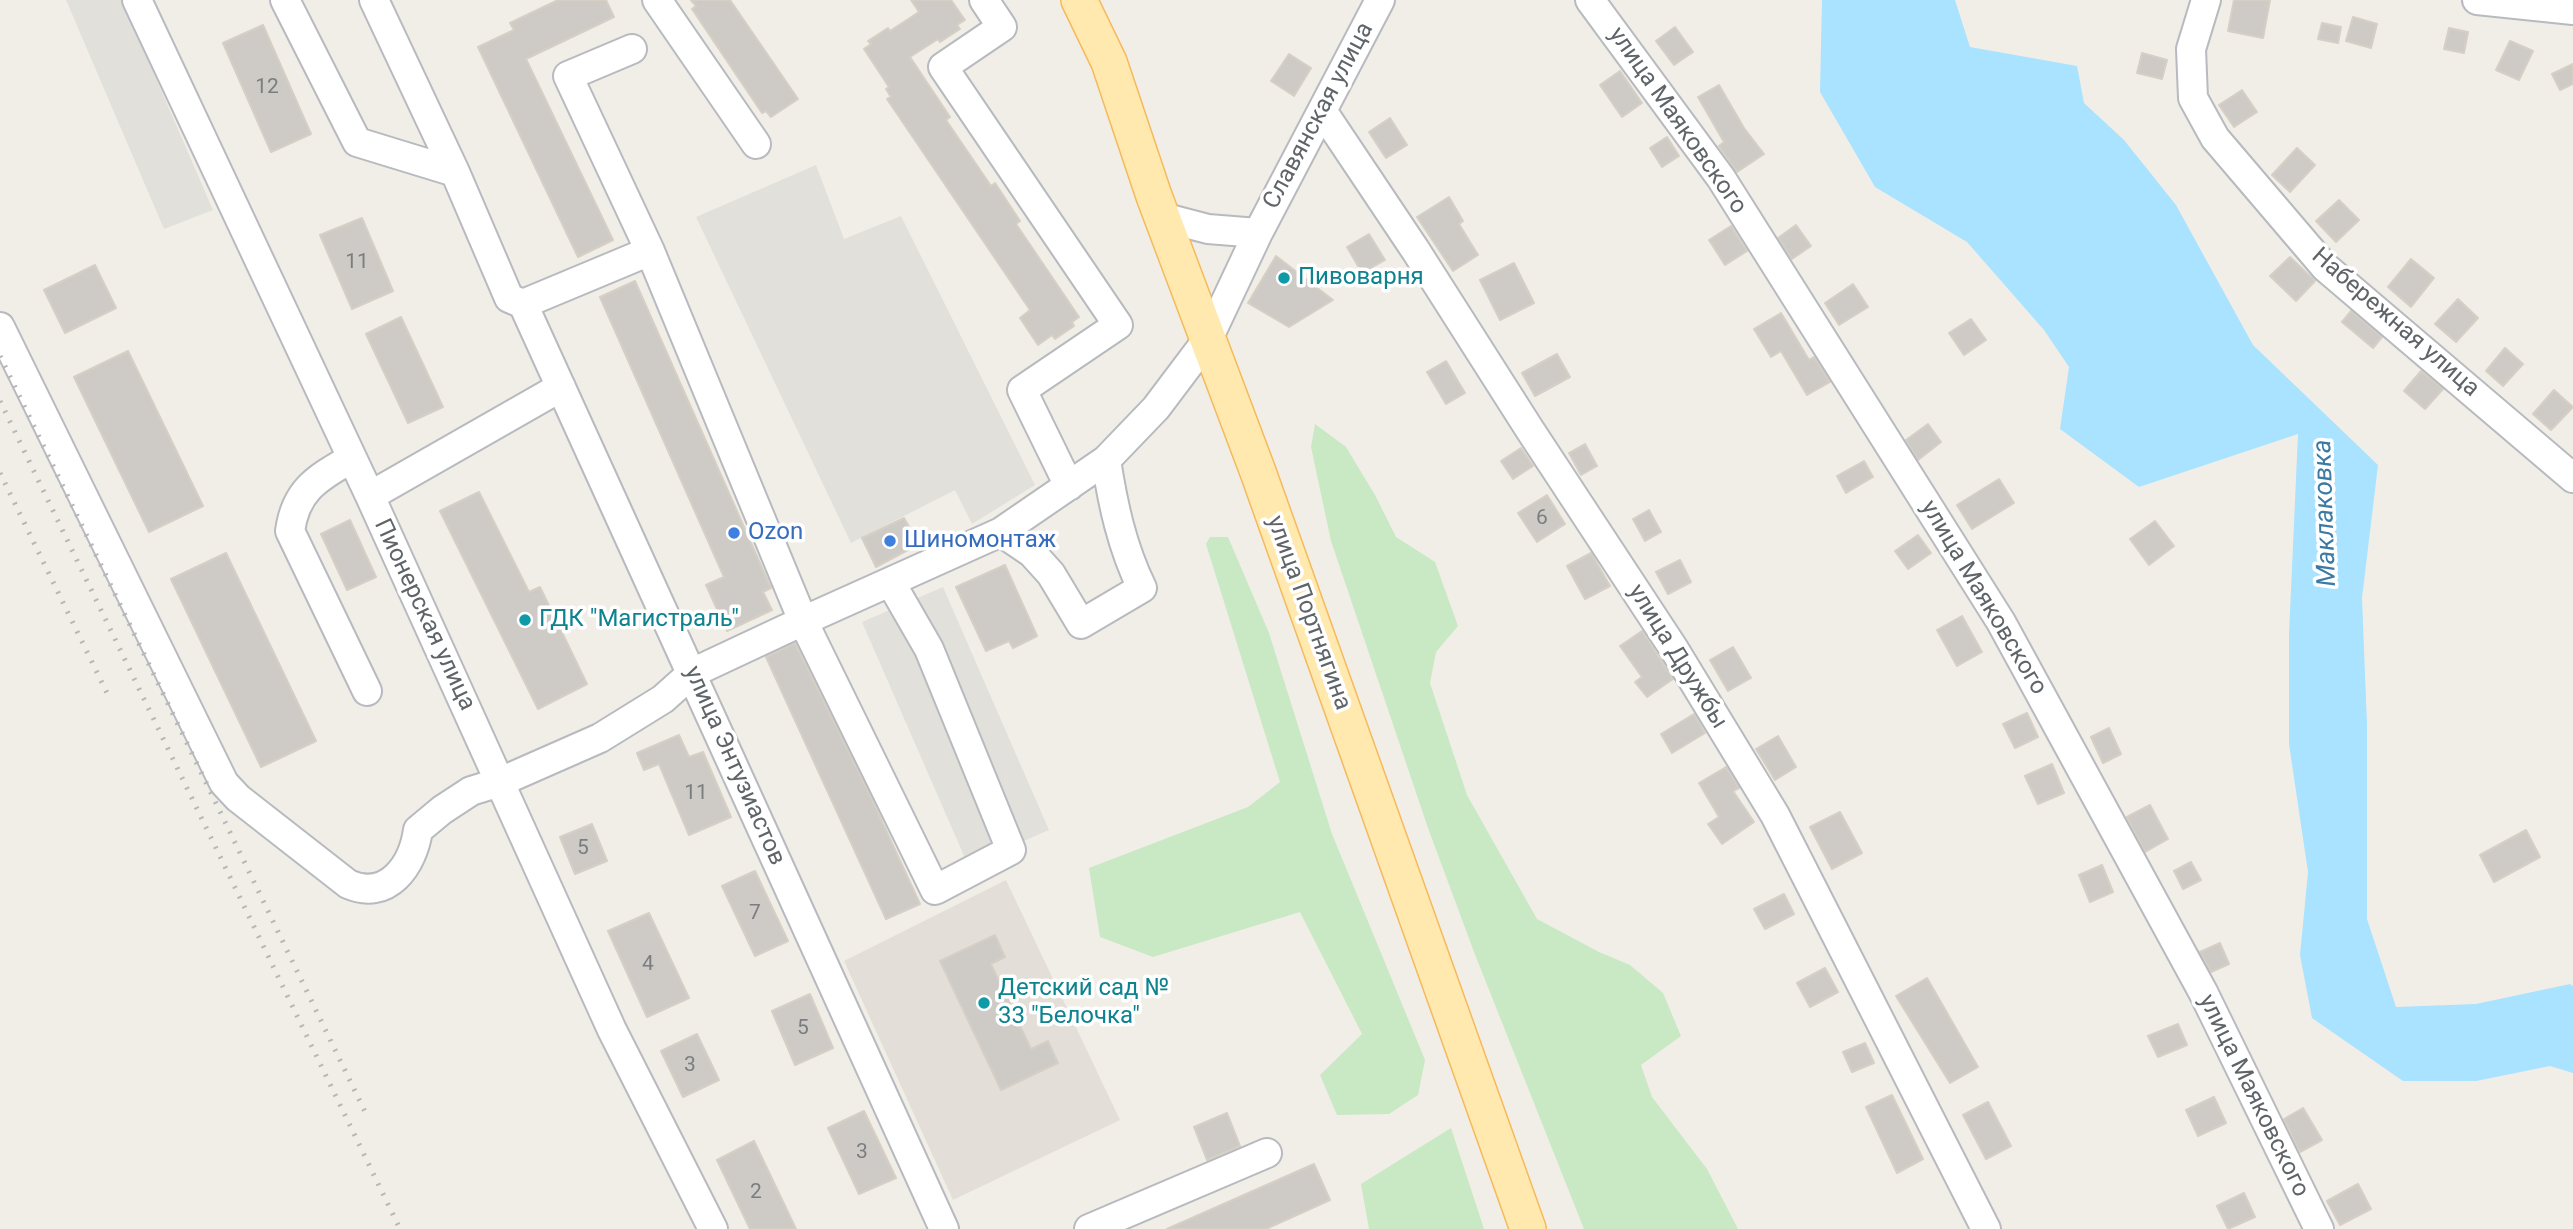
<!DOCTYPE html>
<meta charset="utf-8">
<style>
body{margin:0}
canvas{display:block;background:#f1eee7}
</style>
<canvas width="2573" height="1229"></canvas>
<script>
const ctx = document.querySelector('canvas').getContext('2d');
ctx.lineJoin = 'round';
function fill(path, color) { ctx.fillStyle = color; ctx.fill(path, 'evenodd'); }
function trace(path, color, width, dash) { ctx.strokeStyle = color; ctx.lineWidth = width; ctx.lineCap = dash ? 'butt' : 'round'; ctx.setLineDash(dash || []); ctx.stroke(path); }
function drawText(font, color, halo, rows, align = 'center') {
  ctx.font = font + ' Roboto,sans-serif'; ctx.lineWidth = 7; ctx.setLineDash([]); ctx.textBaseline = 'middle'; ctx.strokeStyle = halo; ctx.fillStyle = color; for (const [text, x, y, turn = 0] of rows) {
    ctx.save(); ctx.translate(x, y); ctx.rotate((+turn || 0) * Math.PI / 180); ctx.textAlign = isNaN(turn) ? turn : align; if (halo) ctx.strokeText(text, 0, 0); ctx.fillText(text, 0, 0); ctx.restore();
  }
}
const industrial = new Path2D(`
 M66,0H122L213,210L164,229Z
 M816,165L844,239L901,216L1035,485L972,524L955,490L851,543L696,217Z
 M943,587L1049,830L968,865L862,622Z`);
const education = new Path2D(`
 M1006,880L1120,1120L953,1200L844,961Z`);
const green = new Path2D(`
 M1315,424L1346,447L1375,495L1396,537L1435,562L1458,626L1436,652L1430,683L1467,795L1537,919L1599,952L1630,965L1663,993L1681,1036L1641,1065L1652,1097L1707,1169L1738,1229H1584L1474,952L1428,828L1331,541L1311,447Z
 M1210,537H1228L1269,633L1332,834L1425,1060L1418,1095L1389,1114L1337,1115L1320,1075L1362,1034L1300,912L1153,957L1100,937L1089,868L1248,807L1280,782L1206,544Z
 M1451,1128L1484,1229H1369L1361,1184Z`);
const water = new Path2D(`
 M1822,0H1955L1970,47L2077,66L2084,103L2124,140L2176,205L2253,345L2378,465L2362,598L2367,725V919L2396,1007L2476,1004L2570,984L2573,986V1073L2550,1066L2476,1081H2403L2312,1018L2300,955L2308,872L2289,744V634L2298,434L2139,487L2060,429L2069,367L2044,330L1967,242L1875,187L1820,92Z`);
const building = new Path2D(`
 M558,0H606L614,17L526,59L613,240L578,257L478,47L514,30L510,23Z
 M691,0H730L798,99L771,117L766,111L762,113L692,9L696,6Z
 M911,0H951L965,20L957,25L960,29L940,42L938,39L910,57L950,117L946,120L991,186L995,183L1020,221L1016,224L1079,317L1072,322L1074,326L1055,339L1052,335L1038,345L1020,318L1030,310L887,99L891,97L886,89L889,87L864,49L871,44L868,41L888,28L890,31L919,12Z
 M2234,0H2270L2263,38L2228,31Z
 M2353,17L2377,24L2371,48L2346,41Z
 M2322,23L2341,27L2338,43L2318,39Z
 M263,25L311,134L271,152L223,43Z
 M1675,27L1693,52L1674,65L1656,41Z
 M2449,28L2468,32L2464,53L2444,49Z
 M2510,41L2533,51L2519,80L2496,70Z
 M2142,53L2167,60L2162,79L2137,73Z
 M1289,54L1311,68L1294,96L1271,81Z
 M2573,64V84L2560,90L2552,74Z
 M1620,71L1642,103L1622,117L1600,85Z
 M1719,85L1744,128L1764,154L1737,172L1719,146L1724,142L1698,97Z
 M2242,90L2257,112L2234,127L2219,105Z
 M1390,118L1407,145L1386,158L1369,132Z
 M1667,137L1679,156L1662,167L1650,148Z
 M2297,148L2315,165L2290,192L2272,175Z
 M1449,197L1463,221L1459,224L1478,255L1453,271L1417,217Z
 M2339,200L2359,220L2336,242L2316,221Z
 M362,218L393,291L352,309L320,235Z
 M1796,225L1811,246L1792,259L1778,238Z
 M1731,226L1747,251L1725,265L1709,240Z
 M1369,234L1385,260L1362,273L1347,247Z
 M1276,256L1333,300L1289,327L1248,303Z
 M2290,257L2315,281L2296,301L2270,276Z
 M2411,259L2434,278L2411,307L2388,287Z
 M1514,263L1534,303L1500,320L1480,280Z
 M95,265L116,308L65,333L44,290Z
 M635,281L771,588L763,592L772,610L727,631L706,585L724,577L600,297Z
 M1853,284L1868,307L1839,325L1825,303Z
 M2458,299L2478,318L2456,342L2435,324Z
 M2351,311L2382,337L2373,348L2342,322Z
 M1781,313L1809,360L1814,357L1830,382L1807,395L1781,351L1771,357L1754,329Z
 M401,317L443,407L408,423L366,334Z
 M1971,319L1986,340L1964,355L1949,333Z
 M2505,348L2523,364L2503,386L2486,371Z
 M128,351L203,506L149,532L74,377Z
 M1557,354L1570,377L1535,396L1522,373Z
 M1446,361L1465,393L1446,404L1427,372Z
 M2421,371L2443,389L2425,409L2404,391Z
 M2554,390L2573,407L2551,430L2533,414Z
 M1928,424L1941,442L1918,460L1906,440Z
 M1585,444L1597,466L1581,475L1569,453Z
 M1521,448L1533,466L1513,479L1501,461Z
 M1864,461L1873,477L1846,493L1837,476Z
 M1999,479L2014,503L1972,529L1957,505Z
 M479,492L529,592L540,587L587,684L538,709L440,511Z
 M1547,495L1565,524L1537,542L1518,513Z
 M1649,510L1661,532L1645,541L1633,519Z
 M904,518L919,544L876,567L862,538Z
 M350,520L376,577L347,590L321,534Z
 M2155,521L2174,546L2149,565L2130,539Z
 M1918,535L1931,553L1908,569L1895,551Z
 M226,553L316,741L261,767L171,579Z
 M1591,553L1610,586L1585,599L1567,566Z
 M1680,560L1691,582L1668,594L1656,572Z
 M1005,565L1037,636L1013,648L1009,641L986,651L956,587Z
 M1962,616L1982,652L1957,666L1937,630Z
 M1642,631L1673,679L1647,697L1635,682L1642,677L1620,646Z
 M795,643L869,793L920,904L886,919L766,657Z
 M1733,647L1751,678L1728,691L1710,660Z
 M2027,713L2038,737L2015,748L2003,724Z
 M1694,714L1705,733L1672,753L1661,734Z
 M2109,728L2121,754L2103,763L2091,737Z
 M679,735L689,757L703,752L731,817L689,835L659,764L644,770L637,753Z
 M1778,736L1796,767L1775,780L1756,749Z
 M2052,764L2064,793L2038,804L2025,776Z
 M1726,767L1739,788L1733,791L1754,822L1722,844L1708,824L1719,817L1699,783Z
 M2150,805L2168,839L2145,852L2127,817Z
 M1840,812L1862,853L1832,869L1810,827Z
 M592,824L607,861L575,874L560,837Z
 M2526,830L2540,857L2494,882L2480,855Z
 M2191,862L2201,880L2183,889L2174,871Z
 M2102,865L2113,892L2090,902L2079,875Z
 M755,871L788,941L755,956L722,886Z
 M1784,894L1794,914L1765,929L1754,909Z
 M649,913L689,998L647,1017L608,931Z
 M995,935L1005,957L991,964L1031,1049L1048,1041L1058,1063L1001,1090L940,961Z
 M2220,943L2229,964L2211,972L2200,952Z
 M1825,968L1838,992L1810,1007L1797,983Z
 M1927,978L1978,1067L1950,1083L1896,996Z
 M810,994L833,1048L795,1065L772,1011Z
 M2178,1024L2187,1045L2158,1057L2148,1036Z
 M697,1034L719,1080L683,1097L661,1051Z
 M1865,1043L1874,1063L1852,1072L1843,1052Z
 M1892,1095L1923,1159L1897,1173L1866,1107Z
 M2214,1097L2226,1123L2198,1136L2186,1110Z
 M1988,1102L2011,1146L1986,1159L1963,1115Z
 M2303,1108L2322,1140L2300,1152L2284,1119Z
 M864,1111L896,1178L859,1194L828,1128Z
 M1227,1113L1240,1146L1207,1160L1194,1127Z
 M754,1141L796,1229H750L717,1160Z
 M1314,1164L1330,1200L1266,1229H1167Z
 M2358,1184L2371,1209L2340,1225L2327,1201Z
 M2244,1193L2255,1217L2228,1229L2217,1206Z`);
const minor = new Path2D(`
 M137,0L370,496L612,1030L713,1229
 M285,0L357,142L455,172L509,298L523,304L650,251
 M374,0L455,172
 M657,0L756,144
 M984,0L1002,27L943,67L1118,325L1022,390L1069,486
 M1590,0L1721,178L2001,622L2203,992L2319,1229
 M2206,0L2191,49L2193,98L2215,138L2325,267L2573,478
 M2477,0L2573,10
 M632,49L568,76L650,251L803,621L935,890L1011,850L929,649L891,583
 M1323,112L1416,251L1530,430L1674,649L1775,815L1986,1229
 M1162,217L1208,229L1258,233
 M523,304L944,1229
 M0,327L224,783L238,798L348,884C388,902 413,865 418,830L442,810L471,791L500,782L600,738L663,699L692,673L803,621L1001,532L1106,460L1156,408L1208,339L1258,233L1380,0
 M352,458C318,478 296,489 290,531L367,691
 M370,496L561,387
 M1001,532L1032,553L1051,574L1081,624L1142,588C1122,547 1113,505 1106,460
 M1089,1229L1267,1153`);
const major = new Path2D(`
 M1079,0L1109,62L1154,196L1258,472L1528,1229`);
const rail = new Path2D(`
 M0,356L368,1118
 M0,401L400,1229
 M0,473L107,693`);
const markers = [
 [1284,278,7,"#0f9aa8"],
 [734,533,7,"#3f7fe0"],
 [890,541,7,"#3f7fe0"],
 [525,620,7,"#0f9aa8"],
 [984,1003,7,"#0f9aa8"]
];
const numberNames = [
 ["12",267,88],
 ["11",357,263],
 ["6",1542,519],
 ["11",696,794],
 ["5",583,849],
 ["7",755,914],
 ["4",648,965],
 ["5",803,1029],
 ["3",690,1066],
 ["3",862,1153],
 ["2",756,1193]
];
const streetNames = [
 ["Славянская улица",1319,116,-62],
 ["улица Маяковского",1677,121,55],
 ["Набережная улица",2395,323,41],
 ["улица Маяковского",1983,598,59],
 ["улица Портнягина",1308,613,70],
 ["Пионерская улица",424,615,65],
 ["улица Дружбы",1677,657,58],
 ["улица Энтузиастов",734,766,66],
 ["улица Маяковского",2253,1096,64]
];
const cultureNames = [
 ["Пивоварня",1298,278],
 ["ГДК \"Магистраль\"",539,620],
 ["Детский сад №",998,989],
 ["33 \"Белочка\"",998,1017]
];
const shopNames = [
 ["Ozon",748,533],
 ["Шиномонтаж",904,541]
];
const waterNames = [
 ["Маклаковка",2326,513,-92]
];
fill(industrial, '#e2e0db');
fill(education, '#e3dfd8');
fill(green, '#c8e9c3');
fill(water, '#a9e3ff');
fill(building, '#cecbc6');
trace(building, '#d6cfc5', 2);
trace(minor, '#b7babe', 32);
trace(major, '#f6b95b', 38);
trace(minor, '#fff', 28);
trace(major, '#ffe9ae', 35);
trace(rail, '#b6b7b8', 5, [2, 9]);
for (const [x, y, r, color] of markers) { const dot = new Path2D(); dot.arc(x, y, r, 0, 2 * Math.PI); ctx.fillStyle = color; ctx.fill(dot); trace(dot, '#fff', 2.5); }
drawText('21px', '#7a7e80', null, numberNames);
drawText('24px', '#5e6468', '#fff', streetNames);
drawText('24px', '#0d838f', '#fff', cultureNames, 'left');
drawText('24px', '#366cbe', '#fff', shopNames, 'left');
drawText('italic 26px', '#3b7aa3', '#fff', waterNames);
</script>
